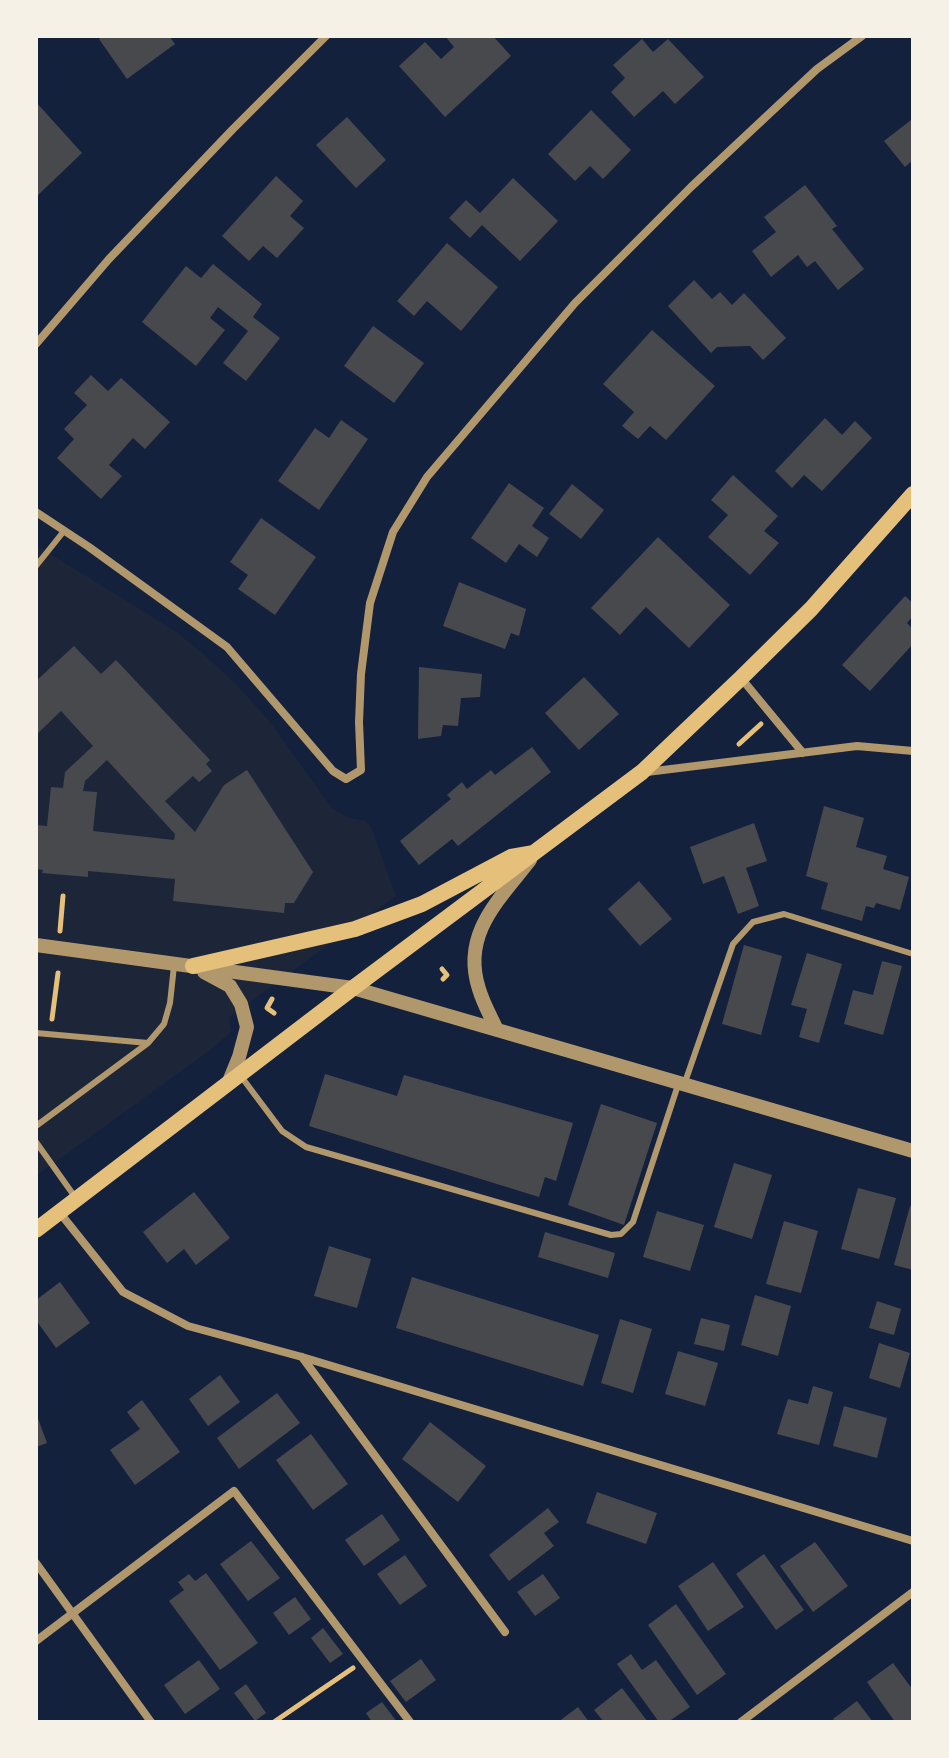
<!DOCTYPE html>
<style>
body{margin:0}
#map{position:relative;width:949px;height:1758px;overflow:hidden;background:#14213d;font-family:"DejaVu Sans",sans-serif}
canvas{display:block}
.frame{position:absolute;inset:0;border:38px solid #f6f1e7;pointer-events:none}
</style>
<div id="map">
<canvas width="949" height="1758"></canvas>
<div class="frame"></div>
</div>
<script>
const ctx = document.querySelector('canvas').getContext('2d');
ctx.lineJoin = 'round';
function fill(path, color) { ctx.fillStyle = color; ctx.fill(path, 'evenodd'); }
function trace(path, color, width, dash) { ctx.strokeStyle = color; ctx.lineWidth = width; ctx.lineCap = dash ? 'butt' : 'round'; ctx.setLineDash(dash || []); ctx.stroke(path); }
const green = new Path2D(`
 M36,545L175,631L201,652L237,685L269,721L332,808L349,818L366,821L371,827L396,896L229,1017L231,1032L209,1051L36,1176Z`);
const building = new Path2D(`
 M103,36H169L175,44L127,79L99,39Z
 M445,36H493L511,56L445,117L399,66L425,42L441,59L454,47Z
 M642,39L653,52L668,39L704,77L675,104L663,91L634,117L611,92L625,78L613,65Z
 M36,102L82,153L36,197Z
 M591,110L631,150L603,179L590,166L575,181L548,154Z
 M347,117L386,160L356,188L316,145Z
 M911,120L913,122V160L905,167L884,141Z
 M276,176L303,201L290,216L304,228L277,258L263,246L249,261L222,236Z
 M513,178L558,221L520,261L482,225L470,238L449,218L466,200L480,213Z
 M805,185L837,226L832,229L864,269L838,290L815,261L807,267L798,255L771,277L752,251L776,232L764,217Z
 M447,243L498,287L461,331L427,301L414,316L397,301Z
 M213,264L262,304L253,317L280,338L246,381L223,363L248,331L218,307L210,318L225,330L196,366L142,322L186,266L201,278Z
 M694,280L712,299L720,292L732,305L744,293L786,338L763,360L750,346L717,347L711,353L668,306Z
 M373,326L424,363L394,403L344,366Z
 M652,330L715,386L666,440L650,426L638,439L622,426L634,412L603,384Z
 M91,375L108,391L121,378L170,422L145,449L133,438L109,465L122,476L101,499L57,458L74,439L64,429L87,405L74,393Z
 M825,418L842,435L855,421L872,438L822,491L804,475L792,488L775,471Z
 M341,420L368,439L319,510L278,481L315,428L329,438Z
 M733,475L778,516L764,531L779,543L750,575L708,537L728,515L711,500Z
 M509,483L544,508L532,526L549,538L537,557L519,544L506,563L471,538Z
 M572,484L604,510L581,539L549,514Z
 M261,518L316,557L275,615L238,589L248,575L230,562Z
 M658,537L730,605L689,648L646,607L620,635L591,608Z
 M459,582L526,609L519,636L511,633L505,649L443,626Z
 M905,596L913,603V616L907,623L913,629V644L870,691L842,665Z
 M74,646L101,674L116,660L210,760L206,764L212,771L199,782L193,776L165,801L195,832L224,785L247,770L313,872L294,903H285L284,913L173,901L175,879L88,871V877L42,873L43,870L36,869V825L47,826L51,787L63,788L65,772L93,746L61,711L36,735V681ZM107,760L175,834L174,840L93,831L97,792L83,791L85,781Z
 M419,667L482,674L480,697L461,698L458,726L443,725L441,736L418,739Z
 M584,677L619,714L579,750L545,713Z
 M532,747L551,772L458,846L452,839L419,865L400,841L451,799L447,795L462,782L467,789L491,770L495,775Z
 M824,806L864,818L856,847L887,856L883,869L909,877L900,910L876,903L874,908L866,906L862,921L821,909L828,883L806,876Z
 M754,823L767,861L746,868L759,906L738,914L724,876L703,884L690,847Z
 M639,881L672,919L640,946L608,909Z
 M744,945L782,956L761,1035L722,1024Z
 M807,953L842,964L819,1043L799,1037L807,1009L791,1005Z
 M882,961L902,966L883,1035L844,1024L853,990L873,995Z
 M325,1074L397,1096L404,1075L573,1123L556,1181L545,1177L539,1197L309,1126Z
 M601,1104L657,1123L624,1225L568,1205Z
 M734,1163L772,1175L752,1239L714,1227Z
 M858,1188L896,1198L879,1259L841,1249Z
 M194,1192L230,1238L196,1265L184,1249L167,1263L143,1232Z
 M910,1206L913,1207V1270L894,1265Z
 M657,1211L704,1225L690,1271L643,1257Z
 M784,1221L818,1231L801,1293L766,1284Z
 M545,1232L615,1253L608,1278L538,1257Z
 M329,1246L371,1259L357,1308L314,1296Z
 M412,1277L599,1335L583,1386L396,1328Z
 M60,1282L90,1323L56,1348L36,1320V1300Z
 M755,1295L791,1306L778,1356L741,1345Z
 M877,1301L901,1309L894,1335L869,1328Z
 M701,1318L730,1325L724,1351L694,1344Z
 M620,1319L652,1329L633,1393L601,1383Z
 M879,1343L910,1353L900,1388L869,1378Z
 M678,1351L718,1363L705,1406L665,1394Z
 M220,1375L240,1402L208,1426L189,1399Z
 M813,1386L833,1392L819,1445L777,1434L788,1399L808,1404Z
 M277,1393L300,1423L239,1469L217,1438Z
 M142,1400L180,1452L135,1485L110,1450L140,1429L127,1412Z
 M844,1406L887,1418L877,1458L833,1446Z
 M36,1413L47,1443L36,1447Z
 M430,1422L486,1466L458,1502L402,1459Z
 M311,1434L348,1484L313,1510L276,1460Z
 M597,1492L657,1513L646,1544L586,1523Z
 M548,1508L559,1522L544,1533L554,1546L509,1581L489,1555Z
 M382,1514L400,1540L364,1566L345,1540Z
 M251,1541L280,1578L248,1601L220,1564Z
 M815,1542L848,1586L813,1612L780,1566Z
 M764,1554L804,1610L776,1630L736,1574Z
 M405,1555L427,1586L400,1605L377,1574Z
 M713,1562L744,1607L708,1631L678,1586Z
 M206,1573L258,1643L220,1670L169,1601L184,1590L178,1582L189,1574L195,1581Z
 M543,1574L560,1598L535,1616L517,1592Z
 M295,1597L311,1619L289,1635L273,1613Z
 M676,1604L726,1674L697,1695L648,1625Z
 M323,1628L343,1654L330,1663L311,1638Z
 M631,1654L642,1670L656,1660L690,1707L668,1722H659L617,1664Z
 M421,1659L436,1680L406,1702L390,1681Z
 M199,1660L220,1689L185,1714L164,1685Z
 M893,1663L913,1690V1722H895L867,1682Z
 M246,1684L266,1713L255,1721L234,1693Z
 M622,1688L648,1722H604L594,1710Z
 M857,1701L873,1722H835L833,1719Z
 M382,1702L397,1722H372L366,1713Z
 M578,1707L589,1722H558Z`);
const path = new Path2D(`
 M739,744L761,724
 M60,931L63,896
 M442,969L447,975L443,979
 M272,999L267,1008L274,1013
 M52,1019L58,973
 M274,1722L353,1668`);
const service = new Path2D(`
 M36,566L64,531
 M36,1033L148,1043L164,1024L170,1003L174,966
 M240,1075L282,1131L306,1147L611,1235L621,1234L633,1222L678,1085
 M684,1085L733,944L753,922L784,914L913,954
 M36,1126L148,1043
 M36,1142L75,1197`);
const minor = new Path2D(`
 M36,344L109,259L233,129L326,36
 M36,512L89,547L227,647L333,771L346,779L361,770L359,722L361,674L370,603L393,532L427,477L575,303L691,187L817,69L862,36
 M741,678L803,753
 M647,772L857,746L913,751
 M60,1213L123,1292L188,1326L302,1357L913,1541
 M302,1357L505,1632
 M36,1563L151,1722
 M36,1641L234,1491L410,1722
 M741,1722L913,1592`);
const tertiary = new Path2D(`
 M36,945L353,988L913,1151
 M204,972L230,986L241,1004L247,1027L239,1057L228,1084
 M497,1030C491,1017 483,1003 479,989C461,934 499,900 530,860`);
const secondary = new Path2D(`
 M193,966L355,929L422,904L511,857L534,853
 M36,1230L353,988L642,772L741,678L811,609L913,494`);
fill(green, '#1d2539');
fill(building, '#48494c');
trace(path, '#e5c07b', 5);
trace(service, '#b1986c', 6);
trace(minor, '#b1986c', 8);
trace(tertiary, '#b1986c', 14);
trace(secondary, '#e5c07b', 16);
</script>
